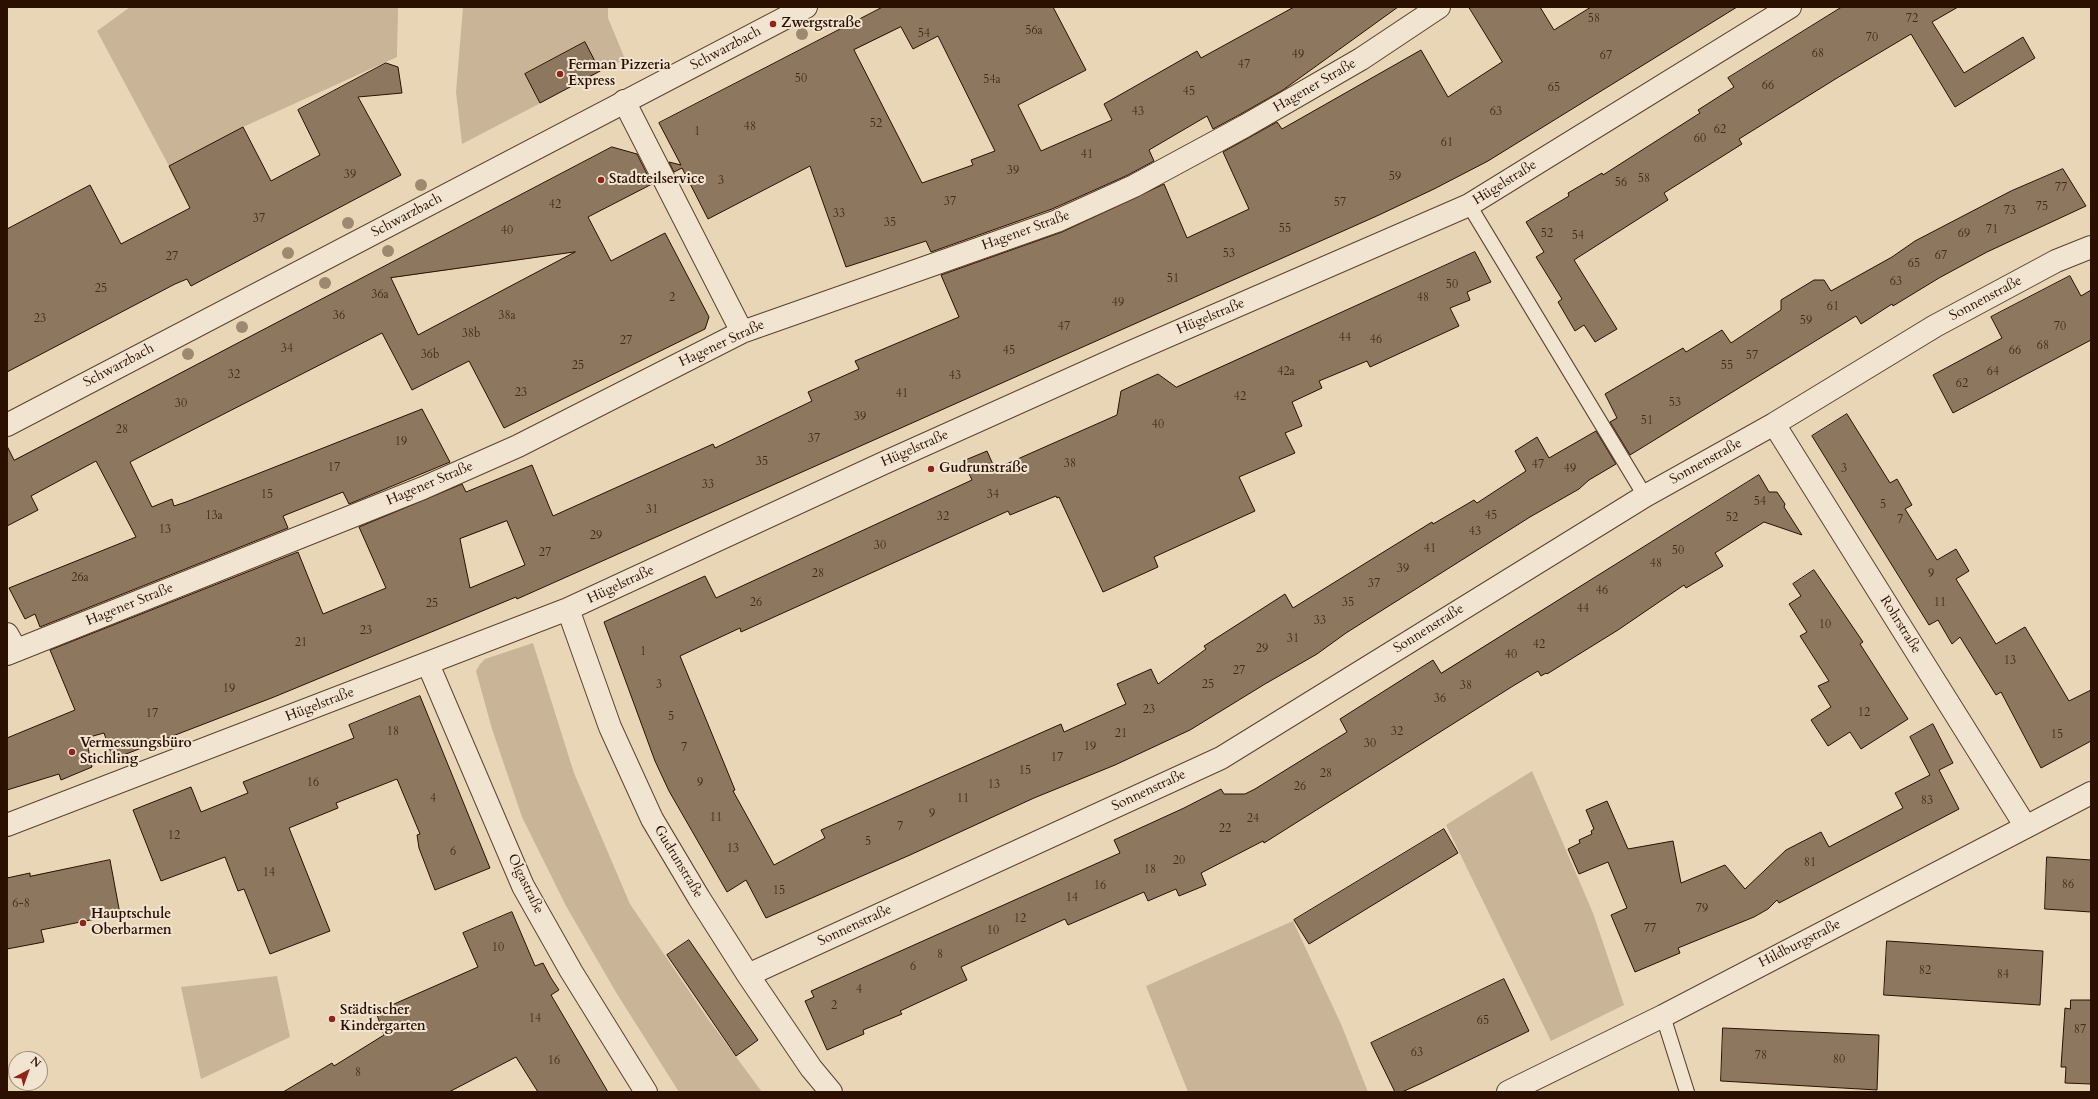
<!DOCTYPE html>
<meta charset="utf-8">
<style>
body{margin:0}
#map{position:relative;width:2098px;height:1099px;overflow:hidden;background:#e9d6b7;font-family:Cardo,serif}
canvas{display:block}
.frame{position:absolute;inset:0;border:8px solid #2b1000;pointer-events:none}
.north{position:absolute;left:8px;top:1051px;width:40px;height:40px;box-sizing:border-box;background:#f1e4d0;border:1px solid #a28f7d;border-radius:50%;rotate:41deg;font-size:11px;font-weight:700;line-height:16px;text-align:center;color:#2b1000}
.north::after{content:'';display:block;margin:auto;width:14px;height:18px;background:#8f2418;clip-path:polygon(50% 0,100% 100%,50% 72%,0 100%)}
</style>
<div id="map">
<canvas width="2098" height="1099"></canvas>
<div class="frame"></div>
<div class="north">N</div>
</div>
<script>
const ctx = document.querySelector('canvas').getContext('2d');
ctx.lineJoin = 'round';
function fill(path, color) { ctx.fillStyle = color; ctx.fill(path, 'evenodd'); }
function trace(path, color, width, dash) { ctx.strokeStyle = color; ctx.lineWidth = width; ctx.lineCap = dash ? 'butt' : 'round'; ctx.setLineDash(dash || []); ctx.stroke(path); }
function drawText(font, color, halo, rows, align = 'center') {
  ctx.font = font + ' Cardo,serif'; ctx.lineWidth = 4; ctx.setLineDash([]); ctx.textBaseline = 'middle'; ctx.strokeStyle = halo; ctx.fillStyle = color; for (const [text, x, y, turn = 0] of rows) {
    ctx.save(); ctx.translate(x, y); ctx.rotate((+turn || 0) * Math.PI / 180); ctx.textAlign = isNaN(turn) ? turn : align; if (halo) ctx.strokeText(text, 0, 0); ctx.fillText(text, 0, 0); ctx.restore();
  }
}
const green = new Path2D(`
 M130,7H398L397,57L243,127L169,166L97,31Z
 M463,7H608V18L625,59L462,144L456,92Z
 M533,643L574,773L630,904L708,1019L762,1092H679L617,994L566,906L522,817L492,729L476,671L480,664L485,659Z
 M1532,771L1593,913L1624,1005L1551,1041L1446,825Z
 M1293,921L1341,1024L1368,1092H1188L1146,986Z
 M277,976L290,1037L201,1079L181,987Z`);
const building = new Path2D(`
 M883,7H1053L1086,70L1018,105L1041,151L1112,120L1104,104L1197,51L1201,58L1294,7H1398L1283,90L1239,115L1213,129L1207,116L1149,150L1154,161L1128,175L1052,209L931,252L926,241L846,267L810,166L708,219L682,168L674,172L669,162L681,165L659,123ZM901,27L913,49L938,36L995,151L971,160L973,165L922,183L854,50Z
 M1469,7H1540L1554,30L1591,7H1737L1488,161L1434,189L1379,215L517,599L516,597L274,697L113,759L104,733L86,738L92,767L61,780L59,774L7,790V738L75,710L50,650L298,552L323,614L386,588L359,527L462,484L466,492L532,465L553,516L713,444L715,448L812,401L808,392L859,369L855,361L959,317L941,275L1062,232L1164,184L1187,238L1249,209L1223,152L1277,122L1282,129L1421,50L1448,97L1502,62ZM507,521L525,565L470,588L460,539Z
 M1842,7H1958L1932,22L1964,73L2023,37L2035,58L1955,107L1911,34L1837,78L1739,139L1742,144L1664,193L1668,200L1574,260L1617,329L1595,342L1584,325L1575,331L1558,302L1562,299L1536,257L1544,252L1526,222L1569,196L1568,193L1602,173L1603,175L1700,113L1698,110L1734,87L1728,78Z
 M585,42L600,71L540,103L525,74Z
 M386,63L398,67L402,93L358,97L401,175L191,286L187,279L175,284L7,372V229L90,185L121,244L190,208L169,166L243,127L271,181L320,155L298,110Z
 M612,147L637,154L652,184L588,217L611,261L665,233L709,317L705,329L504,428L469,361L412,390L382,333L130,462L152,507L172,499L174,506L186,502L422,409L450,462L349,504L343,492L283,516L288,528L40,627L35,614L25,619L9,588L136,537L96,461L31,496L38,510L7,526V446L14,460ZM575,252L418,335L391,278Z
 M2063,169L2086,206L1987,252L1939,278L1893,306L1892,304L1861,324L1856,316L1630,455L1610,422L1617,418L1605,394L1683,348L1686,352L1722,330L1731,343L1781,310V300L1814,280H1824L1831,291L1892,257L1915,241L2011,191Z
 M1475,252L1491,282L1467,292L1470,300L1450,308L1459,326L1370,367L1367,361L1319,381L1322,388L1292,402L1302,426L1285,433L1295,453L1239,477L1255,511L1154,557L1158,567L1103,592L1059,497L1057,498L1056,496L1010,515L1008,511L741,632L740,628L680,656L735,790L733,791L774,865L825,838L821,830L1061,724L1064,732L1126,704L1117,684L1151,669L1158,684L1206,649L1204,646L1285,594L1293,608L1432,522L1433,524L1474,500L1477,503L1526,471L1515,451L1537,437L1549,458L1596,431L1616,464L1589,480L1579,489L1530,517L1346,633L1317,654L1265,684L1190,730L1115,765L1034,798L910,855L766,918L746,880L727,892L669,791L655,761L604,622L705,576L716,598L972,480L963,461L987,451L995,469L1117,415L1121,391L1158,374L1176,387Z
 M2070,276L2081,296L2091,290V340L1953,413L1933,375L2002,338L1991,317Z
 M1847,414L1890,483L1897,479L1912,505L1905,509L1937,560L1956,549L1969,571L1956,579L1996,644L2025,627L2069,701L2091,690V741L2041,768L2001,692L1996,695L1960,637L1952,644L1938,620L1929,625L1812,436Z
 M1759,475L1769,492H1777L1785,504L1784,507L1802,535L1764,522L1715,553L1723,566L1686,588L1684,585L1618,630L1547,674L1546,673L1541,676L1538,671L1513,686L1264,843L1263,841L1201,873L1206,885L1179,896L1176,889L1148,901L1144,892L1068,925L1065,919L961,967L967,980L900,1011L902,1014L863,1030L864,1034L827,1050L805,1001L814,997L811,991L1120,853L1114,840L1184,808L1221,789L1224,794H1245L1255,789L1347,732L1340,719L1433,660L1441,673Z
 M1814,570L1863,642L1860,644L1908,719L1861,749L1850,732L1828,746L1811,720L1831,707L1818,686L1829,681L1800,636L1807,632L1789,604L1801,596L1793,584Z
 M420,696L490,868L435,890L419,848L417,835L420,834L397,779L336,803L338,808L289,828L330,931L270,954L244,889L238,891L225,857L161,881L133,810L191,787L201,812L248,793L243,782L354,738L349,725Z
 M1933,724L1953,763L1939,770L1959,809L1779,903L1777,900L1768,909L1754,917L1678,948L1680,953L1635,972L1611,915L1627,908L1608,862L1579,874L1568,849L1580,843L1579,840L1592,834L1591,831L1594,829L1586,810L1607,801L1628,849L1673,841L1681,883L1725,865L1745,889L1786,850L1821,832L1829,847L1903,808L1895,793L1930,775L1910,737Z
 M1444,829L1458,853L1309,944L1294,920Z
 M2047,857L2091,860V912L2045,909Z
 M110,860L120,914L41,930L44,942L7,949V878L30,873V876Z
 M512,912L535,966L543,963L551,978L559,990L551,995L608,1092H538L516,1057L449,1092H283L332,1063L334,1066L384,1035L376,1012L478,967L463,933Z
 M689,940L758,1040L736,1056L667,955Z
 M1887,941L2043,951L2040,1005L1884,995Z
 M1504,979L1529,1031L1424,1082L1402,1092H1395L1371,1043Z
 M2071,1000H2091V1084L2065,1083L2066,1067H2061L2065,1008L2070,1009Z
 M1723,1028L1879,1035L1877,1090L1721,1081Z`);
const service = new Path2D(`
 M1469,205L1645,496
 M1663,1016L1687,1092`);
const minor = new Path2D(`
 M624,101L742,332
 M1774,424L2026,827
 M568,609L610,727L652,819L699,898L748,975L811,1068L831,1092
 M7,634L16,650
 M7,654L423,488L518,446L742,332L1057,221L1134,186L1245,126L1361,59L1439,7
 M428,664L523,886L571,971L646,1092
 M7,825L568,609L886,462L1124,355L1469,205L1790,7
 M748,975L1221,758L1645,496L1774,424L1935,326L2056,261L2091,247
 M1508,1092L1663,1016L2091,793`);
const tertiary = new Path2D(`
 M7,425L806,7`);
const trees = [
 [802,34],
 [421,185],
 [348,223],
 [388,251],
 [288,253],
 [325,283],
 [242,327],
 [188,354]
];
const markers = [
 [773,24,4,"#8f2418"],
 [560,74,4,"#8f2418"],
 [601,180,4,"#8f2418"],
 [931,469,4,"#8f2418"],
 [72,752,4,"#8f2418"],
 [83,923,4,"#8f2418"],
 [332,1019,4,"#8f2418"]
];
const numberNames = [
 ["58",1594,19],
 ["72",1912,19],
 ["56a",1034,31],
 ["54",924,34],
 ["70",1872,38],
 ["68",1818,54],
 ["49",1298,55],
 ["67",1606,56],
 ["47",1244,65],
 ["50",801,79],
 ["54a",992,80],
 ["66",1768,86],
 ["65",1554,88],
 ["45",1189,92],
 ["43",1138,112],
 ["63",1496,112],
 ["52",876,124],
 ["48",750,127],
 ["62",1720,130],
 ["1",697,132],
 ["60",1700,139],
 ["61",1447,143],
 ["41",1087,155],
 ["39",1013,171],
 ["39",350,175],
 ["59",1395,177],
 ["58",1644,179],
 ["3",721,181],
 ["56",1621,183],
 ["77",2061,188],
 ["37",950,202],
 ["57",1340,203],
 ["42",555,205],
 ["75",2042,207],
 ["73",2010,211],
 ["33",839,214],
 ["37",259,219],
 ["35",890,223],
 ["55",1285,229],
 ["71",1992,230],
 ["40",507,231],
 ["52",1547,234],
 ["69",1964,234],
 ["54",1578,236],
 ["53",1229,254],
 ["67",1941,256],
 ["27",172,257],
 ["65",1914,264],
 ["51",1173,279],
 ["63",1896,282],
 ["50",1452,285],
 ["25",101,289],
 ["36a",380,295],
 ["2",672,298],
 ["48",1423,298],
 ["49",1118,303],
 ["61",1833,307],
 ["36",339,316],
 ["38a",507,316],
 ["23",40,319],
 ["59",1806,321],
 ["47",1064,327],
 ["70",2060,327],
 ["38b",471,334],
 ["44",1345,338],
 ["46",1376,340],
 ["27",626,341],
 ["68",2043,346],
 ["34",287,349],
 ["45",1009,351],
 ["66",2015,351],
 ["36b",430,355],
 ["57",1752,356],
 ["25",578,366],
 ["55",1727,366],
 ["42a",1286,372],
 ["64",1993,372],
 ["32",234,375],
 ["43",955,376],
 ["62",1962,384],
 ["23",521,393],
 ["41",902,394],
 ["42",1240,397],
 ["53",1675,403],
 ["30",181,404],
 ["39",860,417],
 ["51",1647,421],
 ["40",1158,425],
 ["28",122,430],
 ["37",814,439],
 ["19",401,442],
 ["35",762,462],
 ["38",1070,464],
 ["47",1538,465],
 ["17",334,468],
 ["49",1570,469],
 ["3",1844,469],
 ["33",708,485],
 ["15",267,495],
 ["34",993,495],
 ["54",1760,502],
 ["5",1883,505],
 ["31",652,510],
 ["13a",214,516],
 ["45",1491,516],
 ["32",943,517],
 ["52",1732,518],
 ["7",1900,520],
 ["13",165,530],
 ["43",1475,532],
 ["29",596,536],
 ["30",880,546],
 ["41",1430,549],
 ["50",1678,551],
 ["27",545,553],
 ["48",1656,564],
 ["39",1403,569],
 ["28",818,574],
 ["9",1931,574],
 ["26a",80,578],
 ["37",1374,584],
 ["46",1602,591],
 ["26",756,603],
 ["35",1348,603],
 ["11",1940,603],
 ["25",432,604],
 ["44",1583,609],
 ["33",1320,621],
 ["10",1825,625],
 ["23",366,631],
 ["31",1293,639],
 ["21",301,643],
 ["42",1539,645],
 ["29",1262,649],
 ["1",643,652],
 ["40",1511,655],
 ["13",2010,661],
 ["27",1239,671],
 ["3",659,685],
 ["25",1208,685],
 ["38",1466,686],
 ["19",229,689],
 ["36",1440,699],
 ["23",1149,710],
 ["12",1864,713],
 ["17",152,714],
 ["5",671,717],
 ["18",393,732],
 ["32",1397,732],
 ["21",1121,734],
 ["15",2057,735],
 ["30",1370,744],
 ["19",1090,747],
 ["7",684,748],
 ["17",1057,758],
 ["15",1025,771],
 ["28",1326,774],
 ["16",313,783],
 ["9",700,783],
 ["13",994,785],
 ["26",1300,787],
 ["4",433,799],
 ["11",963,799],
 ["83",1927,801],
 ["9",932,814],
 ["11",716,818],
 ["24",1253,819],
 ["7",900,827],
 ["22",1225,829],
 ["12",174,836],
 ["5",868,842],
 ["13",733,849],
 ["6",453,852],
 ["20",1179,861],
 ["81",1810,863],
 ["18",1150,870],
 ["14",269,873],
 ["86",2068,885],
 ["16",1100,886],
 ["15",779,891],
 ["14",1072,898],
 ["6-8",21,904],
 ["79",1702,909],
 ["12",1020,919],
 ["77",1650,929],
 ["10",993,931],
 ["10",498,948],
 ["8",940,955],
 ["6",913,967],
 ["82",1925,971],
 ["84",2003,975],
 ["4",859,990],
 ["2",834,1006],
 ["14",535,1019],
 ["65",1483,1021],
 ["87",2080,1030],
 ["63",1417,1053],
 ["78",1761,1056],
 ["80",1839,1060],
 ["16",554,1061],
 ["8",358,1073]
];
const poiNames = [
 ["Zwergstraße",781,24],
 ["Ferman Pizzeria",568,66],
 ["Express",568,82],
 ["Stadtteilservice",609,180],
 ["Gudrunstraße",939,469],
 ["Vermessungsbüro",80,744],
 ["Stichling",80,760],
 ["Hauptschule",91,915],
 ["Oberbarmen",91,931],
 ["Städtischer",340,1011],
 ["Kindergarten",340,1027]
];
const streetNames = [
 ["Schwarzbach",726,49,-28],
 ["Hagener Straße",1315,86,-30],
 ["Hügelstraße",1505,183,-32],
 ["Schwarzbach",407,216,-28],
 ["Hagener Straße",1026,231,-20],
 ["Sonnenstraße",1986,299,-28],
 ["Hügelstraße",1211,317,-23],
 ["Hagener Straße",722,344,-25],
 ["Schwarzbach",119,366,-28],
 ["Hügelstraße",915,449,-24],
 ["Sonnenstraße",1706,462,-29],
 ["Hagener Straße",430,484,-23],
 ["Hügelstraße",621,585,-25],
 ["Hagener Straße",130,605,-22],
 ["Rohrstraße",1900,625,58],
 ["Sonnenstraße",1429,629,-32],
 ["Hügelstraße",320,705,-21],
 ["Sonnenstraße",1149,791,-25],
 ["Gudrunstraße",678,862,59],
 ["Olgastraße",525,884,64],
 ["Sonnenstraße",855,926,-25],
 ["Hildburgstraße",1800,944,-27]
];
fill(green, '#c9b498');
fill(building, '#8e775f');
trace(building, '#2b1000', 1);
trace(service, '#5a422e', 16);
trace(minor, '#5a422e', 24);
trace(tertiary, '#5a422e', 24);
trace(service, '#f1e4d0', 14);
trace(minor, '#f1e4d0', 22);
trace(tertiary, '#f1e4d0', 22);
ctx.fillStyle = '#9f8870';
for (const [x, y] of trees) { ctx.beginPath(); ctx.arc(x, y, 6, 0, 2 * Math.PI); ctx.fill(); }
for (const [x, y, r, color] of markers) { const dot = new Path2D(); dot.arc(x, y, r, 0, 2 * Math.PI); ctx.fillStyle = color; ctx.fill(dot); trace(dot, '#f1e4d0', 1.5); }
drawText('12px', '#442a18', null, numberNames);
drawText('bold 14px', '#2b1000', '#f1e4d0', poiNames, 'left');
drawText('14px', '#2b1000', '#f1e4d0', streetNames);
</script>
